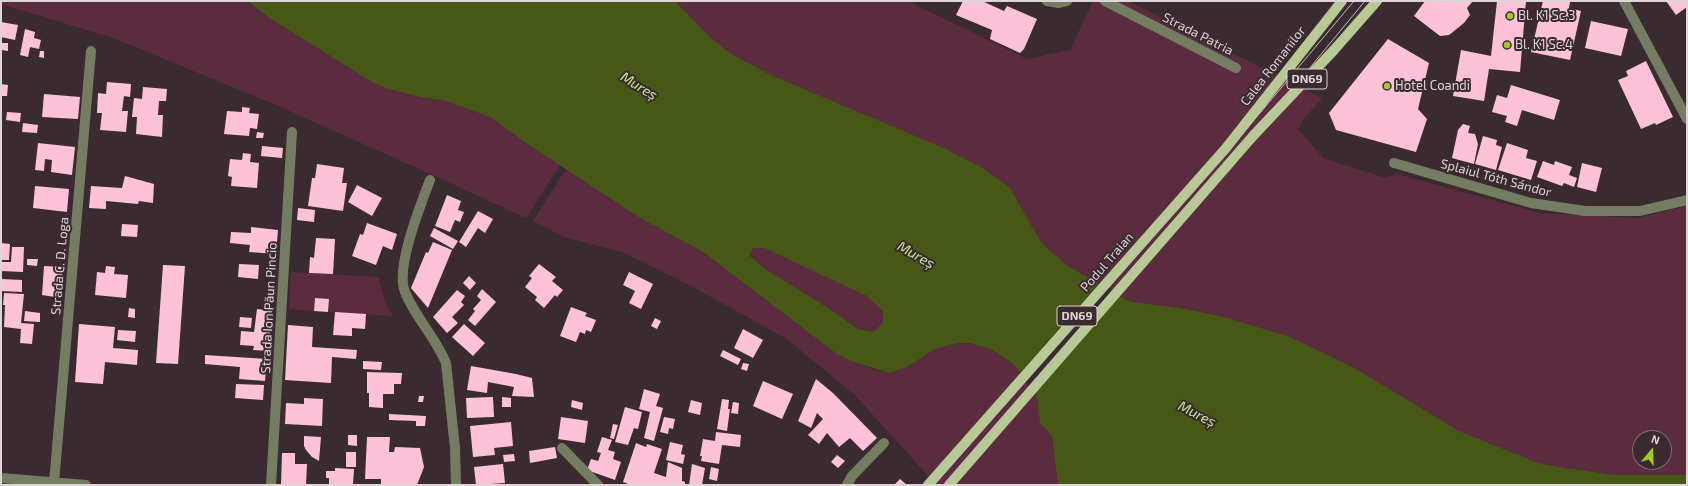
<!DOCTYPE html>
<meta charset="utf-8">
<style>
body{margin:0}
#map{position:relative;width:1688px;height:486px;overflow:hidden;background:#3a2b30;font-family:"Exo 2",sans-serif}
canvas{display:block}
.frame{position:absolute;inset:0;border:2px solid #dfd5d8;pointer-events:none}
.north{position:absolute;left:1632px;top:430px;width:40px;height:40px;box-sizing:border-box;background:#3a2b30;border:1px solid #7c6f73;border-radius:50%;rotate:19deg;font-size:11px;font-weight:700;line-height:16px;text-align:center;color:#dfd5d8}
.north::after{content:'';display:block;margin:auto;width:14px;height:18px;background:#a3c927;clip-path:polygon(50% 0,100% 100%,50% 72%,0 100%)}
</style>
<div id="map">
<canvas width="1688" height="486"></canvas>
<div class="frame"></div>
<div class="north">N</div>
</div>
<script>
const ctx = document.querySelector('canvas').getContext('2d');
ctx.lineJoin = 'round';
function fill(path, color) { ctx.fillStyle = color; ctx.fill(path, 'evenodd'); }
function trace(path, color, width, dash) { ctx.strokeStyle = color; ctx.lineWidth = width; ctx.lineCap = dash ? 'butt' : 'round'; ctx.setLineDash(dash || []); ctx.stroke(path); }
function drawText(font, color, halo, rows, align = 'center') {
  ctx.font = font + ' "Exo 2",sans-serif'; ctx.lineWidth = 4; ctx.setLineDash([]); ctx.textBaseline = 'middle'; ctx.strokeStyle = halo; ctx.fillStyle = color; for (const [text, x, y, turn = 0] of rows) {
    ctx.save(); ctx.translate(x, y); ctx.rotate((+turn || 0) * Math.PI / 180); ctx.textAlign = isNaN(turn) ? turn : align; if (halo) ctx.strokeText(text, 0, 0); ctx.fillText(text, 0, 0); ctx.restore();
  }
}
const green = new Path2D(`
 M1,1H247L271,19L372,82L388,89L420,97L447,101L492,118L560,165L526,218L446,181L274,104L113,38L1,4Z
 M675,1H910L920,7L1027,59L1070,50L1093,1H1128L1322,98L1302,121L1299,130L1323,158L1385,178L1397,174L1540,213L1638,218L1687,206V475H1614L1541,464L1459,431L1353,367L1288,336L1224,317L1186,309L1133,302L1124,299L1068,266L1047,248L1039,239L1028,221L981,167L944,148L771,75L731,54L710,37ZM1640,438H1664V462H1640Z
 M566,169L640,218L703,252L838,355L872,369L889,373L907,367L935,349L957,343H970L993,350L1014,365L1036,390L1052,436L1058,485H936L856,396L787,339L682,281L622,252L564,237L533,221Z
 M753,248H764L867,295L883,311V323L873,332L858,329L833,311L762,267L749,255Z
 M291,272L379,277C381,292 385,303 393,316L328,312L329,299L315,298L314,311L289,309Z`);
const water = new Path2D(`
 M247,1H675L710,37L731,54L771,75L944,148L981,167L1010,188L1039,239L1047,248L1068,266L1124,299L1133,302L1186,309L1224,317L1288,336L1353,367L1459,431L1541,464L1614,475H1687V485H1058L1052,436L1040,423L1036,390L1014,365L993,350L970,343H957L935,349L907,367L889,373L854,362L838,355L703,252L640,218L529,145L492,118L447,101L420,97L388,89L372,82L271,19ZM753,248H764L867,296L883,311V323L873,332L858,329L833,311L762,267L749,255Z`);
const pier = new Path2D(`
 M1100,282L1121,295L1034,391L1019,374Z`);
const building = new Path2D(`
 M963,1H982L1004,11L1007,6L1037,19L1024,49L1020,53L990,39L992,30L956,15Z
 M1425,1H1473L1467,8L1470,15L1464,23L1449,35L1440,36L1414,16Z
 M1497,1H1526L1520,72L1489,69L1484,101L1453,96L1461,50L1491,56Z
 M1543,1L1570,2L1569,8L1581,11L1570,60L1531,52Z
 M1666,1H1687V7L1676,15Z
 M1591,21L1628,29L1621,56L1585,48Z
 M1,22L18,25L15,40L1,37Z
 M25,29L35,32L34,38L41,40L39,49L30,47L28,57L20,55Z
 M1388,39L1429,63L1418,109L1427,119L1416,152L1336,130L1329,113Z
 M1,43H8V51L1,50Z
 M40,51H44V58L39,57Z
 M1646,61L1673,117L1656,125L1655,123L1641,129L1618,80L1628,76L1626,71Z
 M107,82L131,84L130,97L124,96L122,111H128L126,132L100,130L102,113H97L98,93L106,94Z
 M1,84L8,85L7,96H1Z
 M1511,85L1560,100L1554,120L1522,110L1517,126L1505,122L1507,116L1492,112L1497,95L1507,98Z
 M143,87L167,89L166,101H159L158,115H163L162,137L136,134L137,117H132L134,98L142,99Z
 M44,94L80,97L78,119L42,117Z
 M242,107L250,108L249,113L259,114L257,129L250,128L249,136L224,134L227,111L242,112Z
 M7,112L21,113L20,122L6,120Z
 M23,123L38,125L37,133L22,132Z
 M1463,124L1470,126L1468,133L1475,134L1478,144L1474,164L1452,158L1458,130Z
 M257,132L264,133L263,138H256Z
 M1483,136L1497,140L1496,145L1502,147L1496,170L1475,164Z
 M38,143L75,147L72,175L51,172L52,160L45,159L44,171L35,170Z
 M1507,143L1528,150L1526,158L1537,161L1531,180L1498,170Z
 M262,146L283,148L282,158L261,156Z
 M243,153L251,154L250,162L259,163L257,188L231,186L232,177L228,176L230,159L242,160Z
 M1543,161L1554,165L1555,161L1572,167L1569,175L1577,178L1574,187L1564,183L1562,186L1537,177Z
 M1582,163L1602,168L1596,192L1577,187Z
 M317,164L344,168L342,183H347L343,211L308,206L312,178H315Z
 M125,176L154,184L153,203L139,201L138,204L106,201V209L89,208L91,186L122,188Z
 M357,185L382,198L372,216L348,202Z
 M35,186L69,189L67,212L33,208Z
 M447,195L461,201L458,210L464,212L460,222L455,220L450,232L435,226Z
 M298,208L315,210L314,222L297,220Z
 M478,211L493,219L485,233L478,228L466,247L459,242Z
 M367,223L397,234L392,250L383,246L376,265L352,256L360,234L363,235Z
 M122,224L138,225L137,237L121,236Z
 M251,227L278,230L276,254L249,252L250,245L230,243L231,232L251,233Z
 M434,228L458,241L453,249L430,236Z
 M316,238L335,239L333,274L309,273L310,257L314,258Z
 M433,242L452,250L428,308L411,288L426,252L428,253Z
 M1,243L10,244L9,260H1Z
 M12,247H24L23,272L1,271V262H11Z
 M27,259H38L37,266L27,265Z
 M239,264L259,265L258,279L238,277Z
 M539,264L556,277L552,281L563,290L557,297L555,295L544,308L535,300L537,297L525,287L532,278L529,276Z
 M163,265L185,266L178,364L156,363Z
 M44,266L63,267L61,293L55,292V297L42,295Z
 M106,266L115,267L114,274L128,275L126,298L95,295L97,272L105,273Z
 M629,272L653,284L641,309L629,303L635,291L623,285Z
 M469,276L476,283L470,290L463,283Z
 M1,279L22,280V292L1,291Z
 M482,289L496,302L475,326L468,320L475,311L473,309L481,300L477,296Z
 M457,290L465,296L461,302L464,305L452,317L458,323L447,333L433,317Z
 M4,293L24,294L21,323L34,324L32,344L20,343L21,329L4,327L5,305H3Z
 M315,298L329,299L328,312L314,311Z
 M571,307L587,313L585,316L596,320L591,332L586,330L585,334L580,332L576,342L560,336Z
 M129,308L135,309V318L128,317Z
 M257,309L272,311L268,351L253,350L254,346L240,345L241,331L254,332Z
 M25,311L40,313V322L24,321Z
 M335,312L366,314L365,329L352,328V336L333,335Z
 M240,317L252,318L251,328L239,327Z
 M655,318L661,321L657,329L651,326Z
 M79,324L115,327L113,348L138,350L137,365L105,362L103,384L75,382Z
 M464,324L485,343L473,356L452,337Z
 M288,325L313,327L312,347L357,350L356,359L332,357L331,383L285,380Z
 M743,329L763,340L753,358L734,348Z
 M118,330L136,331L135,342L117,340Z
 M723,350L741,359L738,365L720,356Z
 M205,355L267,359L265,381L239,379L240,367L205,364Z
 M363,361L382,362L381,370L363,369Z
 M743,363L749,364L747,371L741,369Z
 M471,366L516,374L532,378L534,397L512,396L514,387L488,382L487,393L467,390Z
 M367,372L402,373L401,384H394V394H383V408L369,407V393H367Z
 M816,379L833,393L877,438L863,451L850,438L839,447L827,433L819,444L808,435L823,419L817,413L811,428L798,421Z
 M763,381L793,394L782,419L753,406Z
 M236,384L264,385L263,400L235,398Z
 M644,389L660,394L656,406L663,408L654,441L644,438L650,412L639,409Z
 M419,396H424L423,402H418Z
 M493,397L494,417L467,418L466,398Z
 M502,397L511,398V407H502Z
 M304,398L323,399L322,426L285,424L286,403L304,404Z
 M722,399L729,400L728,409H730L727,431L717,429Z
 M572,400L583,403L582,410L571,407Z
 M691,400L702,403L700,415L688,412Z
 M733,402L739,403L738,414L731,413Z
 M625,407L642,412L638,429L634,428L628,445L615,442Z
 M389,414L426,416L425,426H416V421L389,420Z
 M561,417L588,421L585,443L558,439Z
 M664,417L675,419L673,429L669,428L668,434L660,432Z
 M511,422L513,446L494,448L495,455L473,457L470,426Z
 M613,424L618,425L614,439L610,438Z
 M716,432L741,435L740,447L722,445L719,464L701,461L702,456H700L703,439L715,441Z
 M348,435H357V446L348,445Z
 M304,436L321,437L319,461L312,457L306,450L304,446Z
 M367,437H390L389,452H394L395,447L420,448L424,467L417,485H381V479H365Z
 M602,437L612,440L608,450L615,452L613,459L621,462L615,480L587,470L591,459L598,461L601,453L597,452Z
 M670,442L683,445L681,454L685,455L683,464L666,460Z
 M636,443L646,447L647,444L662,449L654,473L666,477L668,462L682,468V481L685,482V485H631L623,482Z
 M555,447L557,458L530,463L529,451Z
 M346,452H356V467H346Z
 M282,453H295V464H307L306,485H281Z
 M514,454L515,461L504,462L503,455Z
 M837,455L845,461L838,468L831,462Z
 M503,464L505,483L476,485L474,467Z
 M692,464L705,468L702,485H689Z
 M711,467L719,469L717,481L709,479Z
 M335,468L354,469L353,485H329V478H326V471H335Z
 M900,479L907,485H894Z`);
const minor = new Path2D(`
 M1047,1L1059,3L1067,1
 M1105,1L1236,68
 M1624,1L1687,119
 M1394,163L1531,203L1585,211H1640L1687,200
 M430,180C421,204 395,268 405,292C415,317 436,338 446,363L455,448L456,485
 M562,448L598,485
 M1,478L86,485
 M54,483L91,51
 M271,485L292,132
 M847,485L852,476L884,443`);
const major = new Path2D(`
 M928,485L1226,148L1342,1
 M949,485L1253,136L1334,50L1377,1`);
const tram = new Path2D(`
 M934,485L1229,150L1354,1
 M945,485L1275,110L1365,1`);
const markers = [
 [1510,16,4,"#a3c927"],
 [1507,45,4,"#a3c927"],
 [1387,86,4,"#a3c927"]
];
const shields = [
 [1307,79,40],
 [1077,316,40]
];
const shieldNames = [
 ["DN69",1307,79],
 ["DN69",1077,316]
];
const poiNames = [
 ["Bl. K1 Sc.3",1518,16],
 ["Bl. K1 Sc.4",1515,45],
 ["Hotel Coandi",1395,86]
];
const streetNames = [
 ["Strada Patria",1198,34,27],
 ["Calea Romanilor",1273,66,-52],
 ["Splaiul Tóth Sándor",1496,178,15],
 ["Podul Traian",1107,262,-49],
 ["Strada C. D. Loga",60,266,-85],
 ["Strada Ion Păun Pincio",269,308,-87]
];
const waterNames = [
 ["Mureș",639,86,32],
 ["Mureș",916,255,30],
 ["Mureș",1197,414,27]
];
fill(green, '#5b2c40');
fill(water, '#465716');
fill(pier, '#3a2b30');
fill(building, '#fdc2d7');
trace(minor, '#747d62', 10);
trace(major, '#b8ca93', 10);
trace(tram, '#c3b9bc', 1);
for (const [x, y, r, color] of markers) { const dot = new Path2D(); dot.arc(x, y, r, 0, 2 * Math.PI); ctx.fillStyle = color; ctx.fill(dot); trace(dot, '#3a2b30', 1.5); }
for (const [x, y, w] of shields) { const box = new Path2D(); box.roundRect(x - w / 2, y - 10, w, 20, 3); ctx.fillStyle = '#3a2b30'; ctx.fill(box); trace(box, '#dfd5d8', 1); }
drawText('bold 12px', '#dfd5d8', null, shieldNames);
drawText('13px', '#dfd5d8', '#3a2b30', poiNames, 'left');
drawText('13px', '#dfd5d8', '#3a2b30', streetNames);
drawText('italic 14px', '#cde98e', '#3a2b30', waterNames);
</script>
